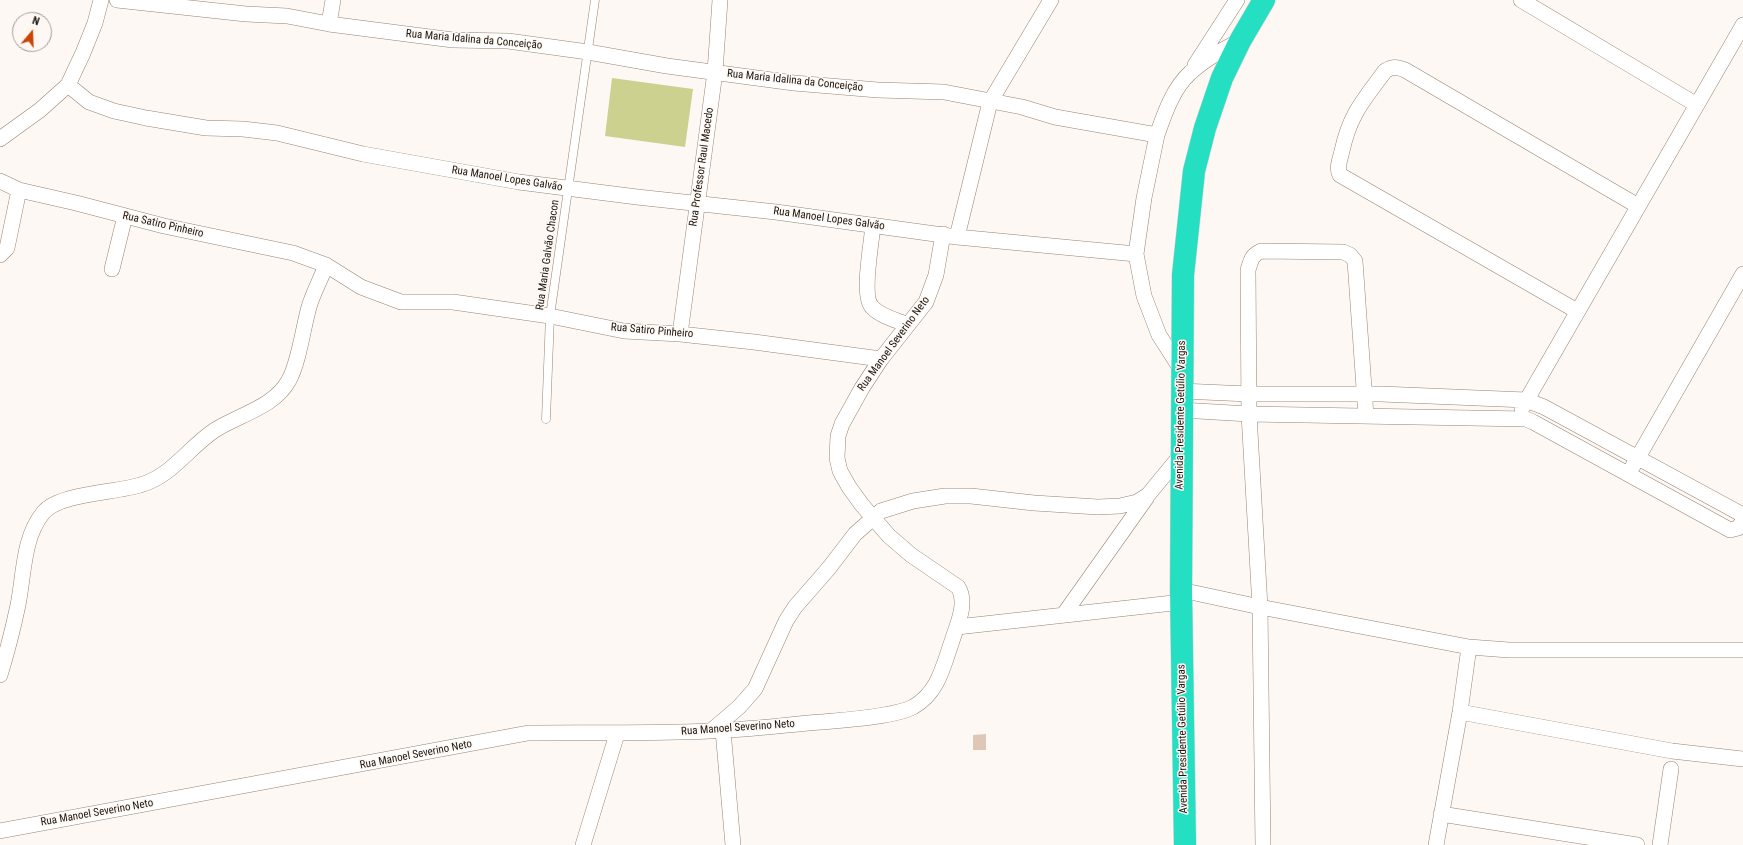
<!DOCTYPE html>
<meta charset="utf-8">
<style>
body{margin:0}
#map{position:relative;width:1743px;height:845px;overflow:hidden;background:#fdf8f4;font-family:"Roboto Condensed",sans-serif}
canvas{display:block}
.north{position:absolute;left:12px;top:12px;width:40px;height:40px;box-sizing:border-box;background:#fdf8f4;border:1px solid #a39d98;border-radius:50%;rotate:19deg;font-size:11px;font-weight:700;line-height:16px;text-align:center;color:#1d150f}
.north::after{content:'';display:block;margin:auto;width:14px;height:18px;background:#cb4507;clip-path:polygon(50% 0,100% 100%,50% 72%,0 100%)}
</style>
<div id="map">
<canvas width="1743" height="845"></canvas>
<div class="north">N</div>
</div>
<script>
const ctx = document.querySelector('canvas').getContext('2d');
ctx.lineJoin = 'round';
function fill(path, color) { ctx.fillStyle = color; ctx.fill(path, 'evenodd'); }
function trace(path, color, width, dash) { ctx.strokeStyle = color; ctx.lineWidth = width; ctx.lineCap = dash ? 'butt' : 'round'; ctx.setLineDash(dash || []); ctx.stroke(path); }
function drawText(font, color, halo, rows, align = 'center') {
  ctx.font = font + ' "Roboto Condensed",sans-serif'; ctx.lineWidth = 3; ctx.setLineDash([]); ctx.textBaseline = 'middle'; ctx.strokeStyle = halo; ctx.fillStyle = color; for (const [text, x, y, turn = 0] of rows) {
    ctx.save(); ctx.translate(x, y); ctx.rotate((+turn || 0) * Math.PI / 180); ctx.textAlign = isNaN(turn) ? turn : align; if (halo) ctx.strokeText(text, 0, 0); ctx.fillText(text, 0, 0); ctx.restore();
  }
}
const green = new Path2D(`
 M612,78L693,89L685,147L605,136Z`);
const building = new Path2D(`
 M986,734V750H973V735Z`);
const lane = new Path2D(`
 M546,419L550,316L595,0`);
const street = new Path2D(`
 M117,0L246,14L287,16L329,24L453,40L508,41L588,52L667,66L794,83L878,90L944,92L1022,107L1055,117L1157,135C1164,115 1173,88 1190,73C1205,59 1222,50 1240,41
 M1521,0L1697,105
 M329,24L333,0
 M1195,65L1237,0
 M68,85L89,102L114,111L146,118L206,128L243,129L277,133L363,154L519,182L637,197L776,212L957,237L1136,254
 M1157,135L1144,198L1136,254L1144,296L1159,335L1182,371
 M0,139L40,110L68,85L83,53L95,23L101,0
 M0,181L19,190L76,203L164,226L293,253L326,265L361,287L401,302H453L550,316L624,331L680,334L754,342L881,359
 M873,225C872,241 861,296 872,307C880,316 896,320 908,325
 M957,237L990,102L1051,0
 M0,255L7,248L19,190
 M112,269L125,216
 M1577,311L1340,175C1336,168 1340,160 1342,151C1350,114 1363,101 1385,71C1393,66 1397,67 1405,70L1638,206
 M680,334L715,72L720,0
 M1181,391L1249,394H1381L1526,400L1544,407L1743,515
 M1522,408L1743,25
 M1181,410L1249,414L1526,419L1533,422L1730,530L1738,528L1743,521
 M1633,466L1743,274
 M1181,590L1260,607L1469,647L1509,650H1743
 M1064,614L1147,497
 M957,627L1182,602
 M0,675C7,652 13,629 18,605C24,575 23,537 43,513C59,493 115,493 140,485C171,477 189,447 215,430C238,415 275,407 289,380C299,362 303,328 309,307C313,293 321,279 326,265
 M1460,712L1672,751L1743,759
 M723,730L733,845
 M711,731L739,707L755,689L786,621L795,607L829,568L855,534L881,511L913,501L945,496H971L1034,503L1098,507L1120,506L1137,502L1148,495L1180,456
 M1441,814L1637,845
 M0,831L528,733C588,732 649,734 709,731C746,730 784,725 821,722C843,720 894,717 913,707C938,693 943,667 952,641C957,625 968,603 958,587L911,555L889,536L862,505L849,487L840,471L837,458L838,436L842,424L862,388L881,359L926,302L936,275L943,234
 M583,845L617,734
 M1263,845L1260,607L1249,414L1248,270C1251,260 1252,255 1261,251L1343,252L1350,255L1355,261L1366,416
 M1436,845L1460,712L1469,647
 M1660,845L1671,769`);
const highway = new Path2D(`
 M1185,845L1181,590L1183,275L1194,171L1205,128L1222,78L1240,41L1264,0`);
const streetNames = [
 ["Rua Maria Idalina da Conceição",474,40,5],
 ["Rua Maria Idalina da Conceição",795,81,6],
 ["Rua Professor Raul Macedo",702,167,-82],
 ["Rua Manoel Lopes Galvão",507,179,9],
 ["Rua Manoel Lopes Galvão",829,219,8],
 ["Rua Satiro Pinheiro",163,225,13],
 ["Rua Maria Galvão Chacon",548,255,-82],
 ["Rua Satiro Pinheiro",652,331,5],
 ["Rua Manoel Severino Neto",894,344,-54],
 ["Avenida Presidente Getúlio Vargas",1181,415,-89],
 ["Rua Manoel Severino Neto",738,728,-4],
 ["Avenida Presidente Getúlio Vargas",1183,739,-91],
 ["Rua Manoel Severino Neto",416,755,-11],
 ["Rua Manoel Severino Neto",97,813,-10]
];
fill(green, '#cdd18f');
fill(building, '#dfc7b7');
trace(lane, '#988472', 9);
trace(street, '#988472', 16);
trace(highway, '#d6d5d4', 23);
trace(lane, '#fff', 8);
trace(street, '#fff', 15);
trace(highway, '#25dfc3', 22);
drawText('11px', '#1d150f', '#fdf8f4', streetNames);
</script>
